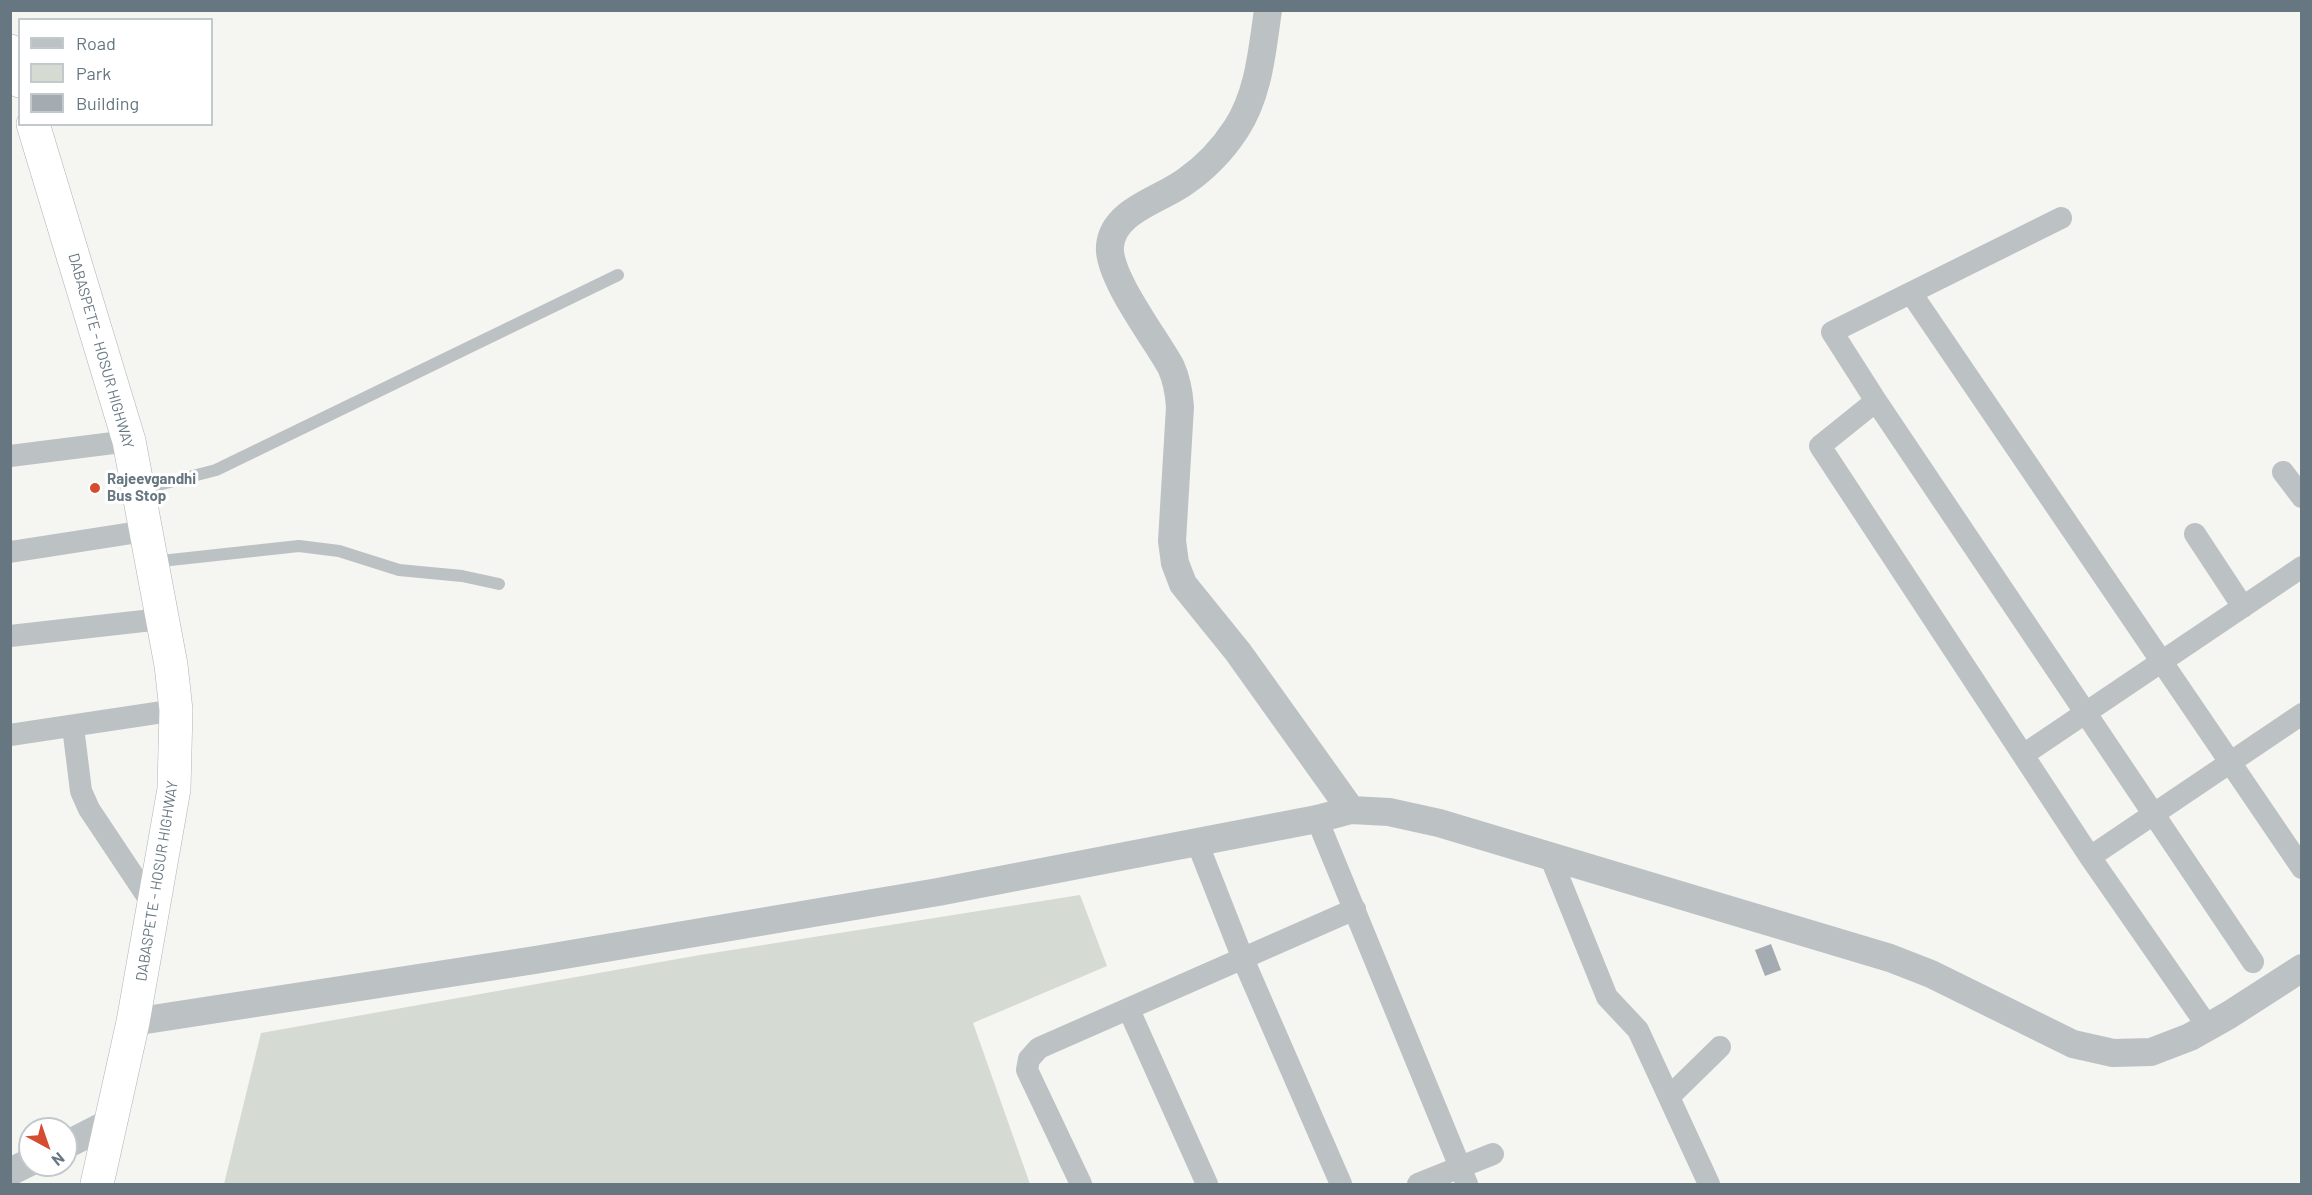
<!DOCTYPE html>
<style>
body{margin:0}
#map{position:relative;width:2312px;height:1195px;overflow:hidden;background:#f5f5f2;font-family:Barlow,sans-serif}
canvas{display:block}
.frame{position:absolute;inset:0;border:12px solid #667781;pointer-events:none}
.legend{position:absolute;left:18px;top:18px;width:195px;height:108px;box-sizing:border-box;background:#fff;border:2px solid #c2c9cd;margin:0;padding:8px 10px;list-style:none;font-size:18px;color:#667781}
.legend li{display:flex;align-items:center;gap:12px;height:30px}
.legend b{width:30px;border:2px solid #c2c9cd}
.north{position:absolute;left:18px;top:1117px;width:60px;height:60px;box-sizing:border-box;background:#fff;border:2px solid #c2c9cd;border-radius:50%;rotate:140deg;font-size:16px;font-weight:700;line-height:24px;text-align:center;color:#667781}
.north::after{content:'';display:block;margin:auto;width:21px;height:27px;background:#d64c31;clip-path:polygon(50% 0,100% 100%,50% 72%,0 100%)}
</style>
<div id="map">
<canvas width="2312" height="1195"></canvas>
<div class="frame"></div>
<ul class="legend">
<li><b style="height:8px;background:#bcc1c4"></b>Road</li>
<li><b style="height:16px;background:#d5dad2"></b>Park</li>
<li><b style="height:16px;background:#a4acb1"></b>Building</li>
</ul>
<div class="north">N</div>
</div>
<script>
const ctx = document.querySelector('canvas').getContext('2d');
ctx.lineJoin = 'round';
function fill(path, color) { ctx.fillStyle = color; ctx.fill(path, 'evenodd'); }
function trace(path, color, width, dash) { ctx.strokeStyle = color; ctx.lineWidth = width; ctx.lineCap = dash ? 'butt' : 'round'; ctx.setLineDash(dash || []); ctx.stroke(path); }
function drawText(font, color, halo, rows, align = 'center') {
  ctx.font = font + ' Barlow,sans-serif'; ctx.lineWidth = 6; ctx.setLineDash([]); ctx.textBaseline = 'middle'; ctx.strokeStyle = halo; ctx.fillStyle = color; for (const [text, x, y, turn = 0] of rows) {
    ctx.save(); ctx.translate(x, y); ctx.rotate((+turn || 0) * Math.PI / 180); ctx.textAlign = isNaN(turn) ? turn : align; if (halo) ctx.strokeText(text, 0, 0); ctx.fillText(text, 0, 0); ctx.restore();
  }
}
const green = new Path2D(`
 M1080,895L1107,966L973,1023L1030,1184H224L261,1033L700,955Z`);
const building = new Path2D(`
 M1771,944L1781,970L1765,976L1755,950Z`);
const service = new Path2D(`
 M139,490L216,470L618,275
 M152,562L299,546L339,551L399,570L462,576L499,584`);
const minor = new Path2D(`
 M2061,218L1832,332L1876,401L2253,962
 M1911,293L2302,868
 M1876,401L1820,446L2090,857L2208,1027
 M10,456L129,441
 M2283,472L2302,497
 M2195,534L2243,607
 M10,552L145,531
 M10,636L161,619
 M73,727L81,791L89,809L153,905
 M10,735L176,710
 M2023,755L2302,567
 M1317,819L1467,1184
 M1197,842L1243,959L1341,1184
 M1550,856L1607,997L1638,1030L1709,1184
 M2090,857L2302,714
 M1129,1010L1207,1184
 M1669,1097L1720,1047
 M1081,1184L1027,1070L1029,1059L1039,1048L1355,909
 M1418,1184L1493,1154`);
const tertiary = new Path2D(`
 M1268,10C1262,51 1259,94 1236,129C1223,149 1206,167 1186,181C1161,200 1113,210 1110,246C1107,276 1156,339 1171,367C1177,380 1179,393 1180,407L1172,541L1175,563L1183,584L1238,652L1351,810
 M133,1022L535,960L938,892L1317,819L1351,810L1389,812L1439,823L1890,958L1931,974L2073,1044L2113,1053L2151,1052L2190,1037L2229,1015L2302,968
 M66,1145L109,1123
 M10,1172L30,1162`);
const trunk = new Path2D(`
 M10,51L20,81
 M33,124L129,441L171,665L176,710L174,789L133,1022L97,1184`);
const markers = [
 [95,488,6,"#d64c31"]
];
const streetNames = [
 ["DABASPETE - HOSUR HIGHWAY",101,351,74],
 ["DABASPETE - HOSUR HIGHWAY",157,881,-81]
];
const poiNames = [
 ["Rajeevgandhi",107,479],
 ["Bus Stop",107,496]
];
fill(green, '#d5dad2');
fill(building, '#a4acb1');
trace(trunk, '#b0b4b7', 34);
trace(service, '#bcc1c4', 12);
trace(minor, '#bcc1c4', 22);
trace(tertiary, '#bcc1c4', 28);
trace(trunk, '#fff', 33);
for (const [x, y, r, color] of markers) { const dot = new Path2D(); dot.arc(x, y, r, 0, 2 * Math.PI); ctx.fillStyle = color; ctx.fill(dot); trace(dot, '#fff', 2); }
drawText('15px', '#667781', '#fff', streetNames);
drawText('bold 15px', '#667781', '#fff', poiNames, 'left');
</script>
